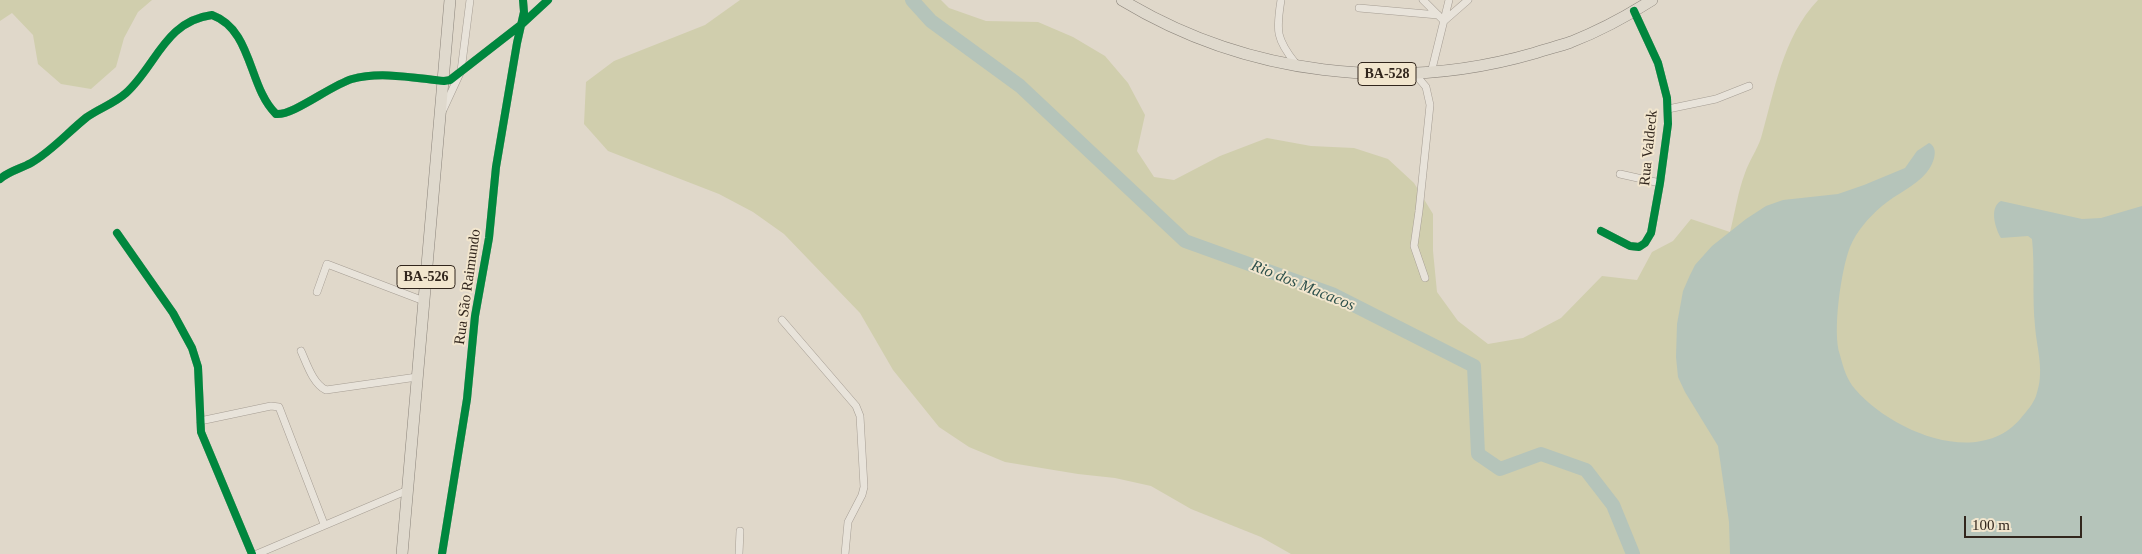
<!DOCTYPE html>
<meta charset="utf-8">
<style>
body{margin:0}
#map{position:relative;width:2142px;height:554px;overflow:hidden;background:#e0d8ca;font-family:"Times New Roman",serif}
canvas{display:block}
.scale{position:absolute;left:1964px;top:516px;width:118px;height:22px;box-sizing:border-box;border:2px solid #32261d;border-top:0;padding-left:6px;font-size:15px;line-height:18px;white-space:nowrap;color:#32261d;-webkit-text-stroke:4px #f2e6ce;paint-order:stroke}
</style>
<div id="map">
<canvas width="2142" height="554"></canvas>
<div class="scale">100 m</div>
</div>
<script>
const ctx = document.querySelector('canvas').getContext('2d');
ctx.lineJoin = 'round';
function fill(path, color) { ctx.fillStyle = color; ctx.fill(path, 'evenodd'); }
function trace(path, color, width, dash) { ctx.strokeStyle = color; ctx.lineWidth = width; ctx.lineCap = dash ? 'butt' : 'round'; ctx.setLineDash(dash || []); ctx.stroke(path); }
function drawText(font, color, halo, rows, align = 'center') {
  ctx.font = font + ' "Times New Roman",serif'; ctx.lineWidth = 4; ctx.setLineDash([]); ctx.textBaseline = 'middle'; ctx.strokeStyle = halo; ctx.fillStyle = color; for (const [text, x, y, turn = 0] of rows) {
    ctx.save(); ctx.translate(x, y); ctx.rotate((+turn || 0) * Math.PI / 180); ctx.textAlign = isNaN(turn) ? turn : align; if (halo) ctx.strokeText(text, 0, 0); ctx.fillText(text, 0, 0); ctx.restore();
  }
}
const green = new Path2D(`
 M0,0H152L138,12L124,38L116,67L91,89L61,84L38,64L33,35L12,13L0,21Z
 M740,0H941L949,8L986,21L1038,22L1073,37L1105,56L1128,83L1145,115L1137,151L1154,177L1174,180L1220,156L1267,138L1311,146L1354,148L1388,159L1414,183L1433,214V251L1437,292L1458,321L1488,344L1523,338L1561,318L1602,276L1637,280L1652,252L1673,241L1691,219L1730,232C1735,213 1738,191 1745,173C1749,161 1757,150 1761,138C1775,90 1782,38 1818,0H2142V242L2040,416L1781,554H1291L1261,537L1191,509L1151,486L1115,478L1078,474L1005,462L969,447L939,427L893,370L860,313L784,234L753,212L719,194L608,151L584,124L586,82L614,61L705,25Z`);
const water = new Path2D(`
 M1929,143C1940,148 1933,165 1927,172C1916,186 1896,194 1882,206C1869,217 1856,232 1850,247C1841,270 1832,333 1840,355C1843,367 1847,380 1855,389C1891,431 1979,469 2021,418C2027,411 2033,404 2036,396C2045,371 2037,351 2035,326C2032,297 2035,267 2032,239L2028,236L2001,238C1995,228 1989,207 2001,201L2082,219L2101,218L2142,206V554H1730L1729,522L1718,446L1685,392L1678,377L1676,357L1677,324L1683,291L1690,275L1695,265L1712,246L1746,219L1766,206L1783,200L1838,194L1864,185L1905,168L1917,151Z`);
const river = new Path2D(`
 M912,0L931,21L1020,86L1185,241L1332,294L1474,366L1478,454L1500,469L1541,454L1586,470L1613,505L1633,554`);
const minor = new Path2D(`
 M1281,0C1276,31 1276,39 1296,64
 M1423,0L1444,21L1468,0
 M1359,8L1438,15
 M1431,73L1449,0
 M1415,74L1426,87L1430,105L1419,211L1414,246L1425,278
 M1668,109L1716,99L1749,86
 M443,110L461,71L470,0
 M1620,174L1660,183
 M0,179C9,171 20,169 31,163C52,151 68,132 87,117C100,108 115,103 126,93C156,66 165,21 212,15C253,30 248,87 276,114C293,116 331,85 352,79C380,71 415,78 444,81L450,80L522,24L548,0
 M1601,231L1630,246L1639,247L1645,243L1651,233L1660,183L1668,124L1667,98L1658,63L1634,11
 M117,233L173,313L192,348L198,367L201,432L252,554
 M317,292L327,264L424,301
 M782,320L856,406L860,416L864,487L862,495L848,522L845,554
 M301,351C307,364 313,384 326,390L417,377
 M200,421L271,406L279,407L324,524
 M257,554L408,490
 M442,554L467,399L475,316L489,238L496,167L517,43L524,12L523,0
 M739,554L740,531`);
const primary = new Path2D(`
 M1122,0C1246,75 1397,93 1535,53C1547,49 1560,46 1571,42C1599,31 1627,16 1652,0
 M402,554L450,0`);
const cycleway = new Path2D(`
 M0,179C9,171 20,169 31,163C52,151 68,132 87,117C100,108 115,103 126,93C156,66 165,21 212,15C253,30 248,87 276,114C293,116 331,85 352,79C380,71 415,78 444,81L450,80L522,24L548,0
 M1601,231L1630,246L1639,247L1645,243L1651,233L1660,183L1668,124L1667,98L1658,63L1634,11
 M117,233L173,313L192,348L198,367L201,432L252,554
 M442,554L467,399L475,316L489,238L496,167L517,43L524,12L523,0`);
const shields = [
 [1387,74,58],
 [426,277,58]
];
const shieldNames = [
 ["BA-528",1387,74],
 ["BA-526",426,277]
];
const streetNames = [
 ["Rua Valdeck",1649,148,-84],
 ["Rua São Raimundo",468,287,-82]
];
const waterNames = [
 ["Rio dos Macacos",1303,286,22]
];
fill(green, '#d0cead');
fill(water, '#b5c4ba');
trace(river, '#b5c4ba', 14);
trace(minor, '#a59d93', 8);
trace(primary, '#8a837a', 12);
trace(minor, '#e8e3da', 7);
trace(primary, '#dfd9cd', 11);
trace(cycleway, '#00873e', 8);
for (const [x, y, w] of shields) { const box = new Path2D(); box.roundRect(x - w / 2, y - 11.5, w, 23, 4); ctx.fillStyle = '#f2e6ce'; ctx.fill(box); trace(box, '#32261d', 1); }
drawText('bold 14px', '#32261d', null, shieldNames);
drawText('15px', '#32261d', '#f2e6ce', streetNames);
drawText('italic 16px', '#2d504c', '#f2e6ce', waterNames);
</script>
